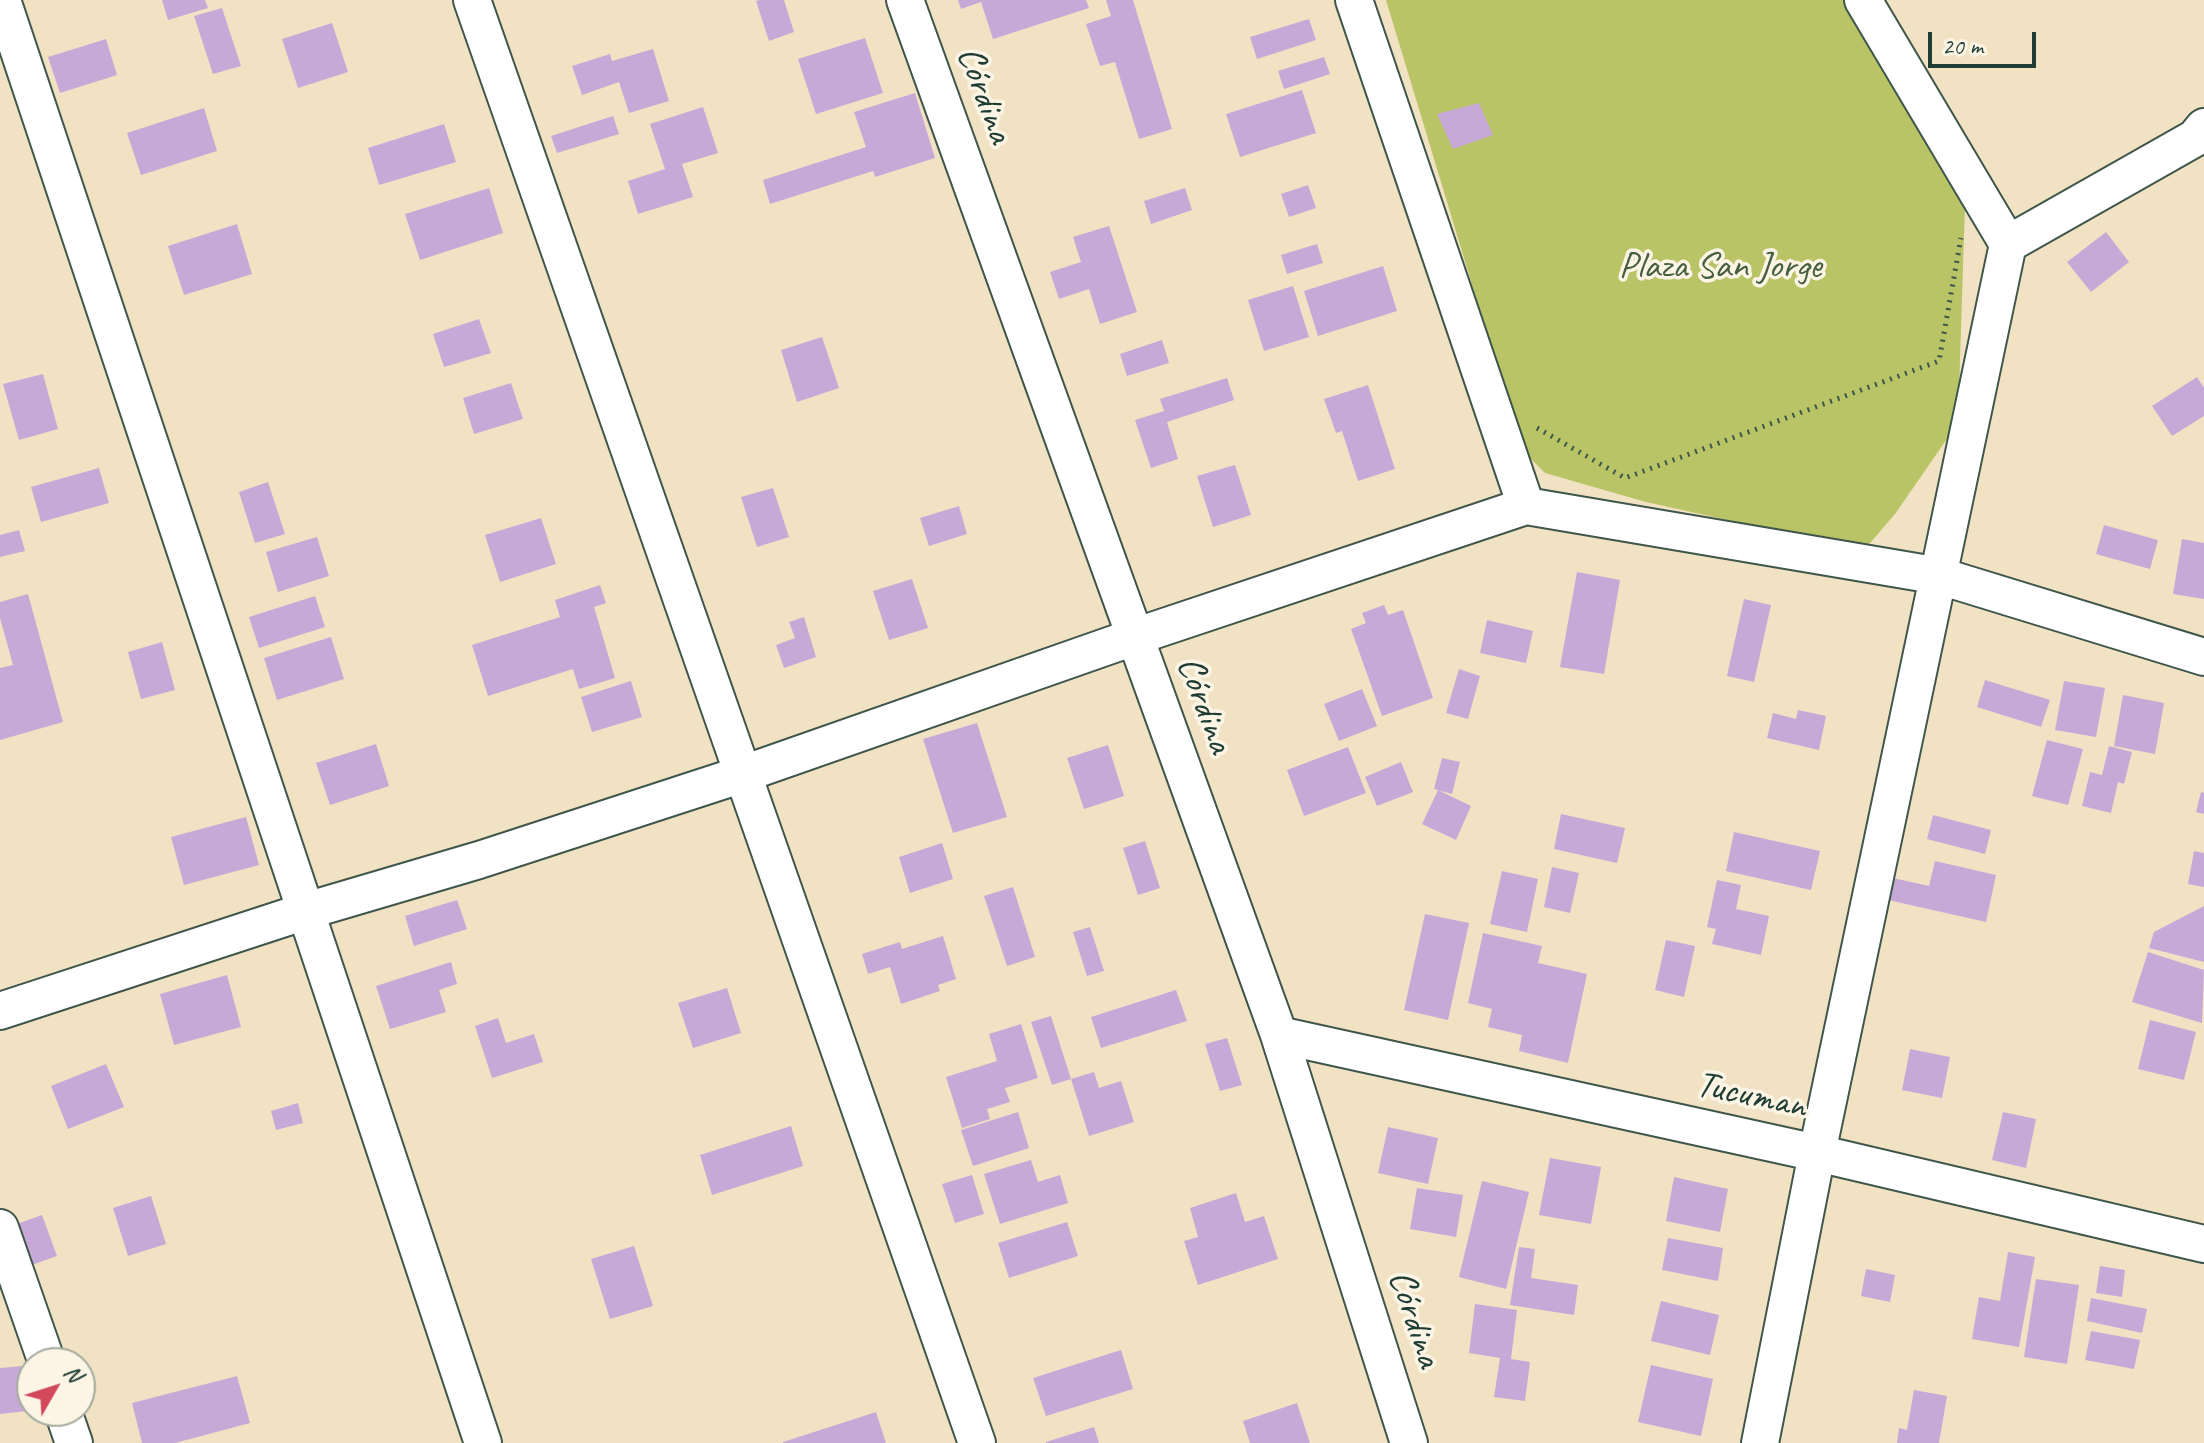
<!DOCTYPE html>
<meta charset="utf-8">
<style>
body{margin:0}
#map{position:relative;width:2204px;height:1443px;overflow:hidden;background:#f2e2c4;font-family:Caveat,sans-serif}
canvas{display:block}
.north{position:absolute;left:16px;top:1347px;width:80px;height:80px;box-sizing:border-box;background:#fcf5e5;border:2px solid #a4ab9e;border-radius:50%;rotate:51deg;font-size:22px;font-weight:700;line-height:32px;text-align:center;color:#1f3d34}
.north::after{content:'';display:block;margin:auto;width:28px;height:36px;background:#d1495b;clip-path:polygon(50% 0,100% 100%,50% 72%,0 100%)}
.scale{position:absolute;left:1928px;top:32px;width:108px;height:36px;box-sizing:border-box;border:4px solid #1f3d34;border-top:0;padding-left:10px;font-size:24px;line-height:28px;white-space:nowrap;color:#1f3d34;-webkit-text-stroke:6px #fcf5e5;paint-order:stroke}
</style>
<div id="map">
<canvas width="2204" height="1443"></canvas>
<div class="north">N</div>
<div class="scale">20 m</div>
</div>
<script>
const ctx = document.querySelector('canvas').getContext('2d');
ctx.lineJoin = 'round';
function fill(path, color) { ctx.fillStyle = color; ctx.fill(path, 'evenodd'); }
function trace(path, color, width, dash) { ctx.strokeStyle = color; ctx.lineWidth = width; ctx.lineCap = dash ? 'butt' : 'round'; ctx.setLineDash(dash || []); ctx.stroke(path); }
function drawText(font, color, halo, rows, align = 'center') {
  ctx.font = font + ' Caveat,sans-serif'; ctx.lineWidth = 7; ctx.setLineDash([]); ctx.textBaseline = 'middle'; ctx.strokeStyle = halo; ctx.fillStyle = color; for (const [text, x, y, turn = 0] of rows) {
    ctx.save(); ctx.translate(x, y); ctx.rotate((+turn || 0) * Math.PI / 180); ctx.textAlign = isNaN(turn) ? turn : align; if (halo) ctx.strokeText(text, 0, 0); ctx.fillText(text, 0, 0); ctx.restore();
  }
}
const green = new Path2D(`
 M1386,0H1843L1965,204L1958,423L1895,514L1864,550L1646,502L1545,473L1522,450Z`);
const building = new Path2D(`
 M162,0H205L208,8L168,20Z
 M760,0H784L794,32L769,41L756,1Z
 M958,0H1086L1089,8L993,39L981,2L961,9Z
 M1106,0H1133L1172,129L1139,139L1115,62L1100,66L1086,24L1111,16Z
 M222,8L241,66L213,74L194,16Z
 M1309,19L1316,40L1257,59L1250,37Z
 M332,23L348,72L298,88L282,39Z
 M865,38L883,93L816,114L798,59Z
 M106,39L117,75L60,93L48,57Z
 M653,49L669,101L629,113L619,82L582,95L572,66L610,54L612,61Z
 M1324,57L1330,74L1284,89L1278,71Z
 M1302,90L1316,133L1240,157L1226,114Z
 M915,93L935,158L875,177L873,171L770,204L763,180L866,147L854,112Z
 M1479,103L1493,135L1453,149L1437,114Z
 M703,107L718,153L682,164L693,197L638,214L628,181L665,169L650,124Z
 M204,108L217,151L141,175L127,133Z
 M613,116L619,134L557,153L551,136Z
 M444,124L456,162L379,185L368,148Z
 M1308,185L1316,208L1289,217L1281,194Z
 M489,188L503,233L420,260L405,214Z
 M1185,188L1192,210L1151,224L1144,201Z
 M237,224L252,274L184,295L168,246Z
 M1109,226L1137,312L1100,324L1089,289L1059,299L1050,272L1081,262L1073,237Z
 M2106,232L2129,262L2091,292L2067,262Z
 M1317,244L1323,263L1287,274L1281,255Z
 M1383,266L1397,311L1318,336L1304,291Z
 M1293,286L1309,337L1264,351L1248,300Z
 M479,319L491,353L444,367L433,334Z
 M822,337L839,388L797,402L781,350Z
 M1162,340L1169,363L1127,376L1120,354Z
 M43,374L58,429L19,440L3,384Z
 M2197,377L2204,388V416L2172,436L2152,406Z
 M1227,378L1234,400L1167,422L1178,459L1151,468L1135,420L1164,411L1160,399Z
 M511,383L523,419L474,434L463,398Z
 M1368,385L1395,469L1358,481L1342,431L1336,433L1324,399Z
 M1235,465L1251,515L1213,527L1197,476Z
 M99,468L109,503L41,522L31,487Z
 M268,482L285,534L255,543L239,492Z
 M773,488L789,537L757,547L741,497Z
 M959,506L967,534L929,546L920,518Z
 M541,518L556,564L500,582L485,535Z
 M2104,525L2158,540L2150,569L2096,554Z
 M19,530L25,551L0,557V535Z
 M317,537L329,576L278,592L266,552Z
 M2182,539L2204,543V599L2173,594Z
 M1577,572L1620,580L1604,674L1560,667Z
 M912,579L928,628L889,640L873,591Z
 M600,585L606,603L594,607L615,678L579,689L573,669L488,696L472,645L560,617L555,600Z
 M28,594L63,722L0,740V668L13,665L0,618V602Z
 M315,596L325,627L259,648L249,617Z
 M1744,599L1771,605L1754,682L1727,676Z
 M1384,605L1388,615L1403,610L1433,698L1382,716L1351,629L1366,623L1362,613Z
 M804,617L816,657L784,668L776,645L795,638L789,622Z
 M1487,620L1533,631L1526,663L1480,653Z
 M331,637L344,679L277,700L264,658Z
 M162,642L175,690L141,699L128,652Z
 M1459,669L1480,676L1468,719L1446,713Z
 M1985,680L2050,700L2041,727L1977,707Z
 M631,681L642,717L592,732L581,697Z
 M2064,681L2105,688L2096,737L2055,730Z
 M1362,689L1377,726L1339,741L1324,704Z
 M2123,695L2164,703L2155,754L2114,746Z
 M1798,710L1826,716L1819,750L1767,738L1773,713L1796,719Z
 M977,723L1007,817L953,833L923,739Z
 M2047,740L2083,749L2068,805L2032,796Z
 M376,744L389,786L330,805L316,763Z
 M1108,745L1124,796L1084,809L1067,758Z
 M2109,746L2132,752L2124,784L2118,782L2111,813L2082,806L2090,772L2102,775Z
 M1348,747L1366,793L1304,816L1287,770Z
 M1442,758L1460,762L1452,794L1434,789Z
 M1401,762L1413,792L1377,806L1365,777Z
 M1438,790L1471,806L1456,840L1422,824Z
 M2201,792L2204,793V814L2196,812Z
 M1561,814L1625,828L1617,863L1554,849Z
 M1933,815L1991,830L1985,854L1927,839Z
 M246,817L259,865L184,885L171,837Z
 M1734,832L1820,851L1811,890L1726,871Z
 M1145,841L1160,888L1138,895L1123,848Z
 M942,843L953,879L910,893L899,857Z
 M2194,851L2204,853V887L2188,884Z
 M1935,861L1996,875L1986,922L1888,900L1893,878L1929,886Z
 M1552,867L1579,873L1570,913L1544,907Z
 M1502,871L1538,879L1527,932L1490,924Z
 M1717,880L1741,885L1736,909L1769,916L1761,955L1712,944L1716,929L1707,927Z
 M1013,887L1035,957L1007,966L984,896Z
 M457,900L467,929L414,946L405,916Z
 M2204,906V962L2149,948L2154,932Z
 M1425,914L1469,923L1448,1020L1404,1010Z
 M1090,927L1104,971L1087,976L1073,932Z
 M1483,933L1542,946L1538,963L1587,974L1568,1063L1519,1051L1522,1035L1488,1027L1492,1009L1468,1003Z
 M943,936L956,979L938,985L940,991L901,1004L890,967L868,974L862,954L900,942L902,949Z
 M1666,940L1695,946L1684,997L1655,990Z
 M2148,952L2204,970L2202,1023L2132,1002Z
 M451,962L457,984L439,990L446,1012L390,1029L376,986Z
 M227,975L241,1027L174,1045L160,994Z
 M727,988L741,1033L693,1048L678,1003Z
 M1176,990L1187,1021L1101,1048L1091,1017Z
 M1051,1016L1071,1079L1052,1085L1031,1022Z
 M498,1018L506,1043L534,1034L543,1062L492,1078L475,1026Z
 M2150,1020L2196,1032L2184,1080L2138,1069Z
 M1021,1024L1038,1078L1005,1088L1010,1102L987,1109L990,1119L962,1128L946,1077L997,1061L989,1034Z
 M1227,1038L1242,1085L1220,1091L1205,1044Z
 M1910,1049L1950,1057L1942,1098L1902,1090Z
 M106,1064L124,1107L68,1129L51,1086Z
 M1094,1072L1099,1088L1121,1081L1134,1122L1089,1136L1071,1079Z
 M298,1103L303,1123L276,1130L271,1111Z
 M1018,1112L1029,1148L973,1166L961,1130Z
 M2003,1112L2036,1119L2026,1168L1992,1160Z
 M791,1126L803,1166L712,1195L700,1155Z
 M1388,1127L1438,1138L1428,1184L1378,1173Z
 M1550,1158L1601,1167L1591,1224L1539,1215Z
 M1031,1160L1038,1182L1060,1175L1068,1203L1000,1224L984,1174Z
 M972,1175L984,1214L955,1223L942,1184Z
 M1674,1177L1728,1189L1720,1232L1666,1221Z
 M1482,1181L1529,1192L1506,1289L1459,1277Z
 M1417,1188L1463,1195L1456,1237L1410,1229Z
 M1236,1193L1245,1222L1264,1216L1278,1259L1198,1285L1184,1241L1198,1237L1190,1208Z
 M151,1196L166,1244L128,1256L113,1208Z
 M42,1215L57,1256L29,1266L14,1225Z
 M1067,1222L1078,1256L1009,1278L998,1243Z
 M1668,1238L1723,1248L1718,1281L1662,1270Z
 M634,1246L653,1306L610,1319L591,1259Z
 M1519,1247L1535,1249L1531,1278L1578,1285L1574,1315L1510,1305Z
 M2008,1252L2035,1257L2019,1347L1972,1339L1979,1297L2000,1301Z
 M2100,1266L2125,1270L2122,1297L2096,1293Z
 M1866,1269L1895,1275L1890,1302L1861,1296Z
 M2036,1279L2079,1285L2067,1364L2024,1357Z
 M2091,1298L2147,1309L2142,1333L2087,1321Z
 M1661,1301L1719,1315L1710,1355L1651,1341Z
 M1475,1304L1517,1310L1511,1359L1530,1362L1525,1401L1494,1397L1500,1358L1469,1353Z
 M2091,1331L2140,1340L2134,1369L2085,1360Z
 M1121,1350L1133,1389L1046,1416L1033,1378Z
 M1651,1365L1713,1379L1701,1436L1638,1422Z
 M23,1366L27,1411L0,1414V1368Z
 M237,1376L250,1423L175,1443H142L132,1403Z
 M1914,1390L1947,1396L1939,1443H1897L1899,1428L1907,1430Z
 M1297,1403L1310,1443H1250L1243,1421Z
 M876,1412L886,1443H783V1442Z
 M1094,1427L1099,1443H1046V1442Z`);
const path = new Path2D(`
 M1537,428L1625,478L1939,361L1961,238`);
const street = new Path2D(`
 M2,0L483,1443
 M472,0L977,1443
 M905,0L1279,1035L1409,1443
 M1354,0L1526,506
 M1863,0L2008,244
 M0,1011L306,911L479,860L743,774L1134,637L1526,506L1940,576L2204,657
 M1279,1035L1817,1153L2204,1244
 M0,1228L47,1363
 M63,1411L74,1443
 M1760,1443L1817,1153L2008,244L2195,138L2204,127`);
const streetNames = [
 ["Córdina",984,95,70],
 ["Córdina",1204,705,70],
 ["Tucuman",1751,1096,12],
 ["Córdina",1414,1319,72]
];
const parkNames = [
 ["Plaza San Jorge",1720,267]
];
fill(green, '#b8c466');
fill(building, '#c7a9d8');
trace(street, '#3f564a', 40);
trace(path, '#3f564a', 5, [2, 6]);
trace(street, '#fff', 36);
drawText('38px', '#1f3d34', '#fcf5e5', streetNames);
drawText('38px', '#455f40', '#fcf5e5', parkNames);
</script>
